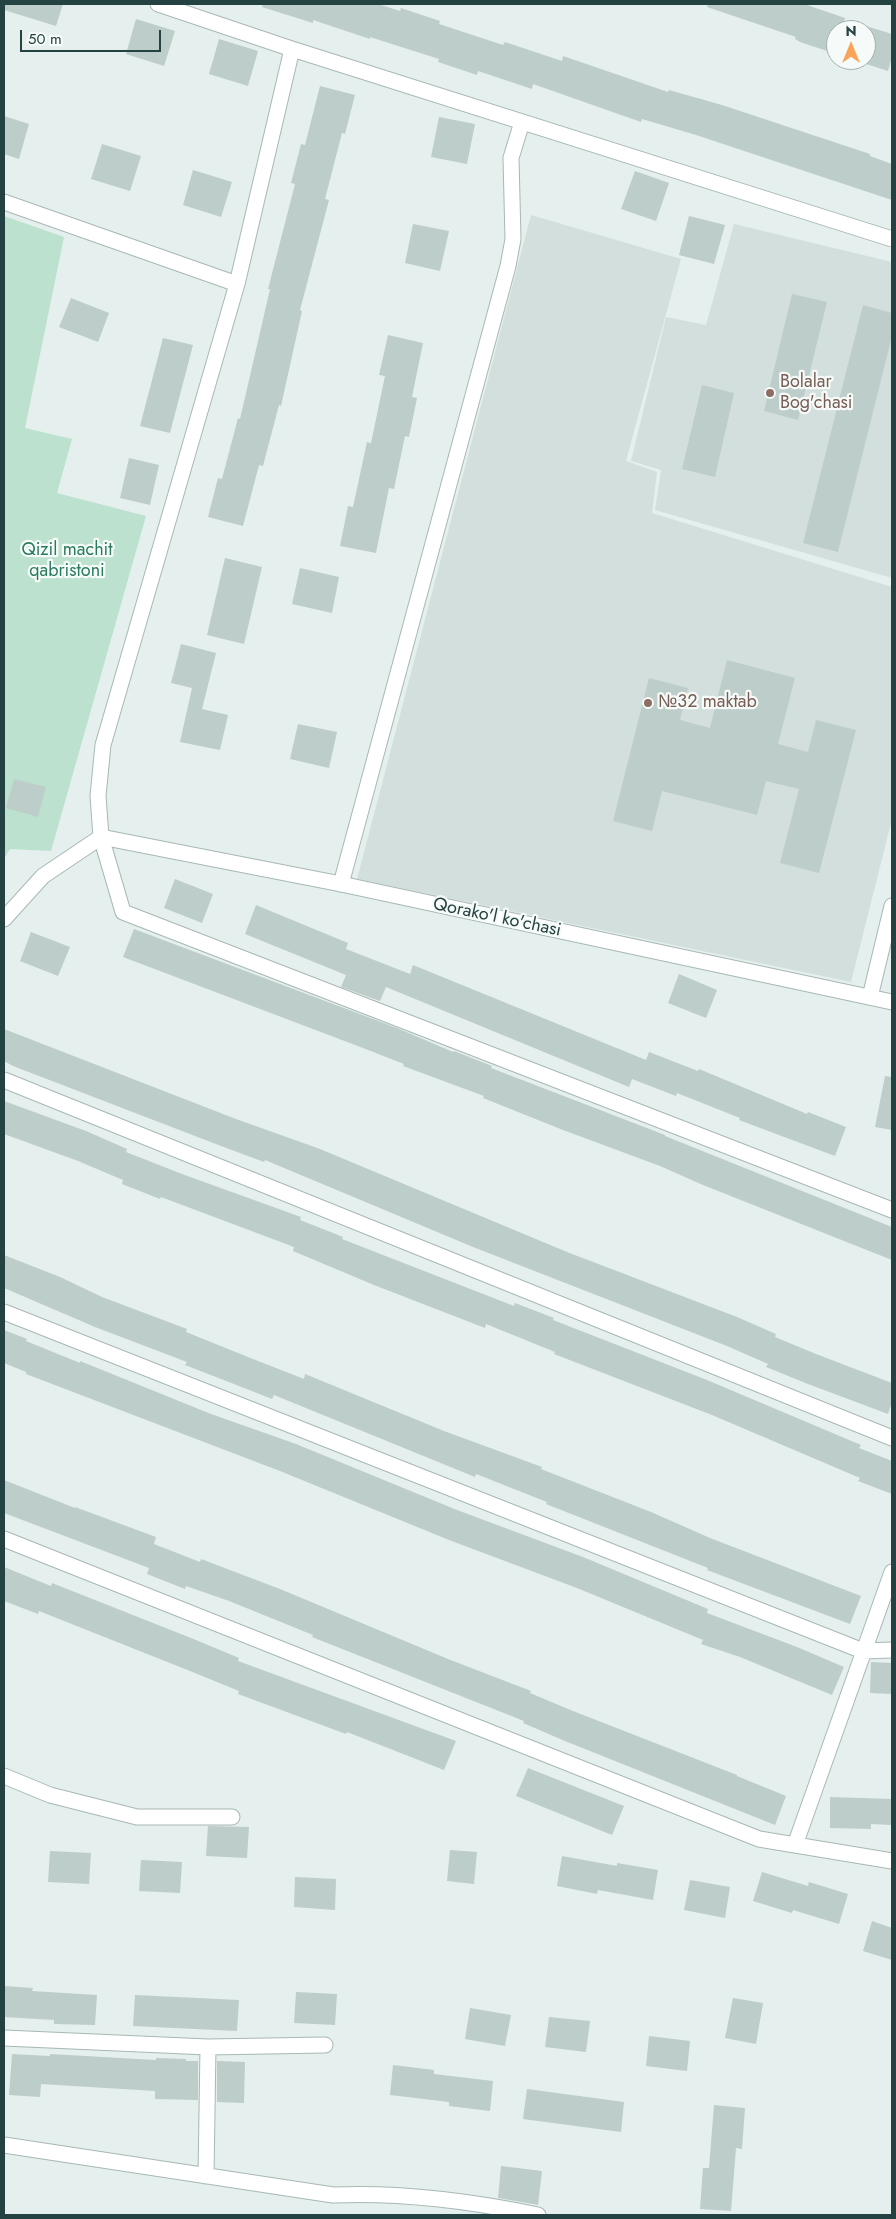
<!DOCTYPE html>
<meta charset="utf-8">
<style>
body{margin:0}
#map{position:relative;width:896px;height:2219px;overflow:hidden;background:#e5efed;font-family:Jost,sans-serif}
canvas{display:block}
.frame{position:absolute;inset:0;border:5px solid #234241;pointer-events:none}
.north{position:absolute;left:826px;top:20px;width:50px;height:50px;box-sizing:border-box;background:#f6fbf9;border:1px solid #a2b1af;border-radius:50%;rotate:0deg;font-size:14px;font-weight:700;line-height:20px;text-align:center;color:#234241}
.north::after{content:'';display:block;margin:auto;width:18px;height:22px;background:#f9a459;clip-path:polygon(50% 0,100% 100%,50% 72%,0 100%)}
.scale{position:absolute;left:20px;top:30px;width:141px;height:22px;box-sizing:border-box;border:2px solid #234241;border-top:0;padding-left:6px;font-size:15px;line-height:18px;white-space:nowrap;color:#234241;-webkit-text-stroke:4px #f6fbf9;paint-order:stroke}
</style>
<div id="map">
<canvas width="896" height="2219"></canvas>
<div class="frame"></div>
<div class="north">N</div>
<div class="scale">50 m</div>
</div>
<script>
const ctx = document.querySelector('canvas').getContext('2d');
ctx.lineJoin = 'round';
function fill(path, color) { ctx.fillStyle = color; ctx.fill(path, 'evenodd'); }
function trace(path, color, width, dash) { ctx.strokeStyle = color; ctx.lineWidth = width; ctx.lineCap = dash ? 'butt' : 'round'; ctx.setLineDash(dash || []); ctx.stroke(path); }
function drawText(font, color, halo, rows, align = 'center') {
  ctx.font = font + ' Jost,sans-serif'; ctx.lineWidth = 4.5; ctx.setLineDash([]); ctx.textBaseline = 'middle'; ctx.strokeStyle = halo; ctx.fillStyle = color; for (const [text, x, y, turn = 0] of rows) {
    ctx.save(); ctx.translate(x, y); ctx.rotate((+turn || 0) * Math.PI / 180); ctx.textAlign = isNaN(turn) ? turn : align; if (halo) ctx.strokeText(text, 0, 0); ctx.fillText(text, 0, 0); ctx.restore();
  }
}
const built = new Path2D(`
 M531,215L681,259L626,461L657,472L652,513L892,587V819L851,982L357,879Z
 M734,224L892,262V578L655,510L661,470L631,461L666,317L706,325Z`);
const green = new Path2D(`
 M4,216L64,237L25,428L72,439L57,493L146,516L51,851L10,849L4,859Z`);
const building = new Path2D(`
 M4,4H63L56,26L4,10Z
 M263,4H378L400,11L401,8L440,21L439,24L503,45L505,42L562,61L563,56L668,92L669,90L722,105L870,154V156L892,164V200L696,135L642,119L641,122L533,84L532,89L478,71L477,75L438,62L439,59L370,37V39L313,20V23L262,7Z
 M708,4H804L845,18L841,30H836V54L800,42L795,39L796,37L707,7Z
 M136,19L175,31L164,66L126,54Z
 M866,26L892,34V57L888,71L866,64Z
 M219,39L258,51L248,86L209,74Z
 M320,86L355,95L345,134L342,133L325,199L329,200L300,310L302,311L281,406L279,405L263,466L259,465L243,526L208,517L218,478L222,479L238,418L240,419L270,289H268L295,184L291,183L301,144L305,145Z
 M4,116L29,124L19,159L4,154Z
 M439,117L475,124L467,164L431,157Z
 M102,144L141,156L130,191L91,179Z
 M193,170L232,182L221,217L183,205Z
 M635,171L669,183L656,221L621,209Z
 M689,216L725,225L714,264L679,255Z
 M413,224L449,231L440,271L405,263Z
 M792,294L827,302L798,420L764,411Z
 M71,298L109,313L98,342L59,327Z
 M863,305L892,313V336L838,552L803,543Z
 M388,335L423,343L412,397L417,398L409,437L405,436L394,489L389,488L376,553L340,546L348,506L353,507L367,442L371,443L385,376L379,375Z
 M163,338L193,345L170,433L140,426Z
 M702,385L734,393L715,477L682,469Z
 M129,458L159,465L150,505L120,498Z
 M225,558L262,567L244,644L207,635Z
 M300,568L339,577L332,613L292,604Z
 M181,644L216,653L202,709L228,715L220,750L180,742L192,688L171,683Z
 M727,660L795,678L778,744L808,752L816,720L856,730L819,873L780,863L799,789L766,781L757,815L662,791L652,831L613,821L649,678L688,688L680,720L710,728Z
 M298,724L337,732L329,768L290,759Z
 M14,779L46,787L38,817L6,808Z
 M175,879L213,894L202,923L164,908Z
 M256,905L348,943L346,949L410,974L413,965L646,1060L649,1052L698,1071L699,1069L807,1114L808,1112L846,1127L835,1156L739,1120L740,1118L677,1093L676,1096L632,1079L629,1087L386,987L380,1001L341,987L346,975L245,934Z
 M134,929L397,1028L453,1052L454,1051L492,1066L491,1068L665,1135V1136L892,1227V1260L703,1185L660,1166L563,1130L483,1098L484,1096L403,1066L404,1064L363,1048L123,957Z
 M31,932L70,947L58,976L20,961Z
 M679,974L717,990L706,1018L668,1003Z
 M4,1029L236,1119L320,1149L567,1252L737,1317L776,1334L775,1337L816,1354L892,1383V1402L888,1414L808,1384L766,1367L768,1364L727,1346L473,1247L265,1160L264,1162L221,1146L13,1066L4,1061Z
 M885,1076L892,1077V1130L875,1127Z
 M4,1101L86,1131L127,1149L126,1152L182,1174L301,1217L300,1220L343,1237L342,1239L514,1306L515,1303L554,1318L553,1320L707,1380L861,1445L859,1448L892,1461V1494L858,1481L860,1478L712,1415L554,1354L555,1352L486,1324L485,1328L374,1285L293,1251L294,1247L161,1197L160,1199L122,1184L123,1180L78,1161L4,1134Z
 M4,1255L60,1277L102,1297L187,1329L186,1332L248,1357L304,1379L305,1374L444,1431L542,1467L541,1469L651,1512L710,1538L861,1596L850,1624L707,1570L708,1568L546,1504L547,1502L476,1474L475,1477L274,1395L272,1399L234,1384L185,1365L187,1362L95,1327L4,1288Z
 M4,1330L27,1339L26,1341L80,1363V1361L211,1414L296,1444L457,1510L583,1557L708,1609L707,1613L797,1647L844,1667L832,1695L740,1657L701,1644L703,1640L577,1588L449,1540L280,1471L26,1374V1372L4,1363Z
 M4,1480L75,1508V1507L156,1537L154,1544L200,1562L201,1559L280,1589L448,1659L531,1691L530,1693L573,1711L737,1775V1776L786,1796L775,1825L565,1741L523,1723L524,1721L312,1637L313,1635L229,1601L186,1586L185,1589L147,1574L149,1568L4,1513Z
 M4,1567L51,1586L52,1583L196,1640L239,1658L238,1661L456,1741L444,1770L347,1732L346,1734L238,1694L239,1691L190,1671L39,1611L38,1614L4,1601Z
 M871,1662L892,1663V1694L870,1693Z
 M528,1768L624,1806L612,1835L516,1796Z
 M830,1797L892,1799V1825L871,1824V1829L830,1828Z
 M208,1826L249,1827L247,1858L206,1856Z
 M450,1850L477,1852L474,1884L447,1881Z
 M50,1851L91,1853L89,1884L48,1882Z
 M562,1856L617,1866V1863L658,1870L653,1900L598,1890L597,1894L557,1886Z
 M141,1860L182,1862L180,1893L139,1891Z
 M762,1872L808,1886L809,1882L848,1894L839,1924L793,1910L792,1913L753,1901Z
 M295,1877L336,1879L335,1910L294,1907Z
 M690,1880L730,1887L725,1918L684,1910Z
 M872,1921L892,1928V1960L863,1951Z
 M4,1986L33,1988L32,1991L97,1995L95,2025L54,2024V2020L4,2017Z
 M296,1992L337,1994L335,2025L294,2023Z
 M135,1995L239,2000L237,2031L133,2026Z
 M733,1998L763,2003L756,2044L725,2038Z
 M470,2008L511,2015L505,2046L465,2039Z
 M549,2017L590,2021L586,2052L545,2047Z
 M649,2036L690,2041L687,2071L646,2066Z
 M12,2054L50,2056V2054L156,2060V2058L186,2059V2061H198V2100L155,2099V2091L41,2084L40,2097L9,2095Z
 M217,2061L245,2062L244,2103L217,2102Z
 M393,2065L434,2070V2074L493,2081L490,2111L449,2106V2102L390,2095Z
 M527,2089L624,2102L621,2132L523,2119Z
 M714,2105L745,2108L742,2149L736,2148L731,2211L700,2209L703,2168H709Z
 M501,2166L542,2171L538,2205L498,2198Z`);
const minor = new Path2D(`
 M158,4L292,49L892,239
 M292,49L237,284L103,745L98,796L101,837L123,912L892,1210
 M4,202L237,284
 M341,884L508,266L513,239L511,158L522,122
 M870,997L892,906
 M4,1080L892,1438
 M4,1312L863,1651L892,1650
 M4,1539L759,1839L892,1861
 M4,1776L50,1795L137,1817H232
 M795,1845L892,1572
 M4,2038L208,2047L325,2045
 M4,2145L333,2195C401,2192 471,2201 538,2215
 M206,2176L208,2047`);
const tertiary = new Path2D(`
 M4,919L43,876L101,837L341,884L892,1002`);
const markers = [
 [770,393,5,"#8d6e63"],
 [648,703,5,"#8d6e63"]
];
const educationNames = [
 ["Bolalar",780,383],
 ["Bog'chasi",780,404],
 ["№32 maktab",658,703]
];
const parkNames = [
 ["Qizil machit",67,551],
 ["qabristoni",67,572]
];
const streetNames = [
 ["Qorako'l ko'chasi",497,918,12]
];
fill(built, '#d3dfdd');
fill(green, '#bde1cf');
fill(building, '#bdcdc9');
trace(minor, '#a7b8b6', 17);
trace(tertiary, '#a7b8b6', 17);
trace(minor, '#fff', 15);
trace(tertiary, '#fff', 15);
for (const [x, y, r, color] of markers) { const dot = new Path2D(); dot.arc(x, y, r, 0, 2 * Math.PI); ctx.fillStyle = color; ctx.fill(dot); trace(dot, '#f6fbf9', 2); }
drawText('18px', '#785e54', '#f6fbf9', educationNames, 'left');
drawText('18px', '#2a7b5c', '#f6fbf9', parkNames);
drawText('18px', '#234241', '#f6fbf9', streetNames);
</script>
